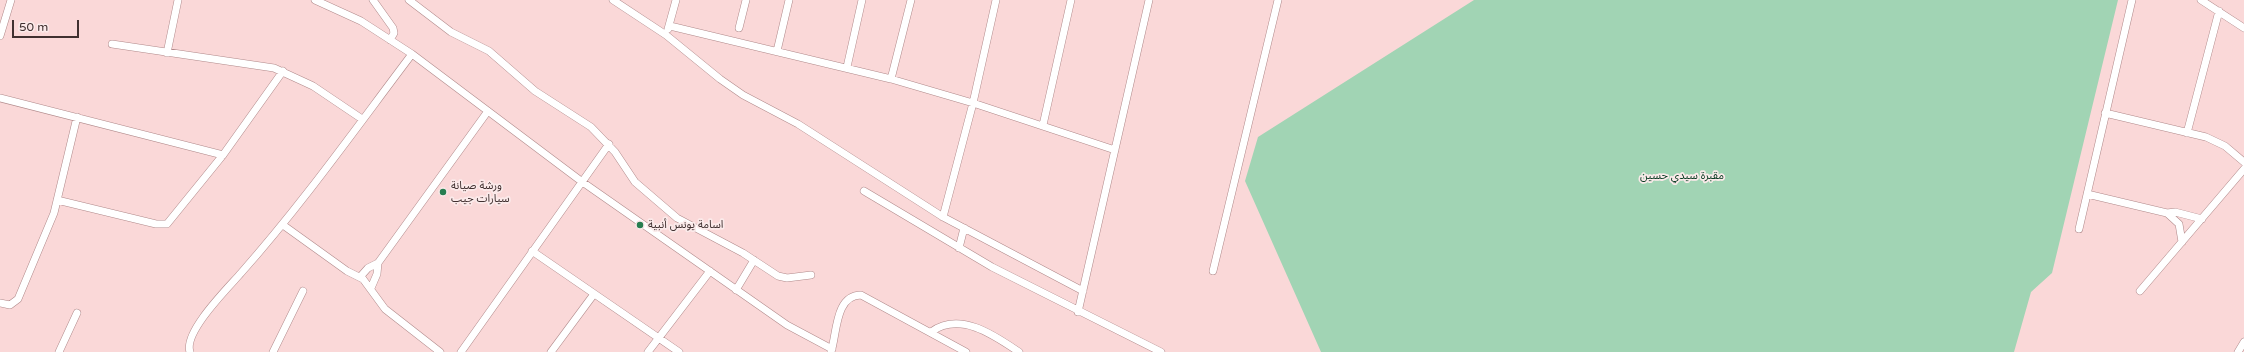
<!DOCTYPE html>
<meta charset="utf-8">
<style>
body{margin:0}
#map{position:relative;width:2244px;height:352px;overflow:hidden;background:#fad8d8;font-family:"Varela Round",sans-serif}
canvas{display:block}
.scale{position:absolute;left:12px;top:20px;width:67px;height:18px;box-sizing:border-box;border:2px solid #403030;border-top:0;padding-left:5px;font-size:12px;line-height:14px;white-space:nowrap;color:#403030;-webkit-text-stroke:3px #fbeaea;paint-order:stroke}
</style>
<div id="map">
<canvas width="2244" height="352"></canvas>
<div class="scale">50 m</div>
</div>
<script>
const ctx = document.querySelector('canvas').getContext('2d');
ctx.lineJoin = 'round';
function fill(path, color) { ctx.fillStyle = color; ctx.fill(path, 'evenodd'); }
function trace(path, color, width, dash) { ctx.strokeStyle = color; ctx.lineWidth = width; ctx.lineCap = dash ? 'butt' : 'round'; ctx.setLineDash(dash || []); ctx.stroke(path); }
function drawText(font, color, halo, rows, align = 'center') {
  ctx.font = font + ' "Varela Round","Noto Sans Arabic",sans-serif'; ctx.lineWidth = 3.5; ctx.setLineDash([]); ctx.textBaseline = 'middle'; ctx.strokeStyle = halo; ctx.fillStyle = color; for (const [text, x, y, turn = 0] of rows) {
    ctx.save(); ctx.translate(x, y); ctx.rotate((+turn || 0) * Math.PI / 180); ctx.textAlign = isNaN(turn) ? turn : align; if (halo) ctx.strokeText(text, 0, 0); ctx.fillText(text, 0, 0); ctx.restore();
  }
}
const green = new Path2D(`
 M1474,0H2118L2052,273L2031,292L2014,352H1321L1245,181L1258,137Z`);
const street = new Path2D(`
 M315,0L361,21L412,54L581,181L787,325L832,349
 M373,0L393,28L394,33L390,40
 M409,0L451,32L489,51L535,91L591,127L615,152L635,182L677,218L743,253L778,276L787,278L811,275
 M613,0L666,35L720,79L743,95L798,124L943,217L1083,291
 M2201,0L2244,28
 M670,26L891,79L973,103L1115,150
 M739,28L746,0
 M668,29L676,0
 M0,36L11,0
 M112,44L274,68L313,86L362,119
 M777,51L789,0
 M167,53L178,0
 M847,67L862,0
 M891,79L911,0
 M0,98L223,155
 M2105,113L2206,137L2225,146L2244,162
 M1043,125L1071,0
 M2187,133L2219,11
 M864,191L992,267L1161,352
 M2087,194L2167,213L2179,224L2182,242
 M57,200L156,224H167L223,155L283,71
 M2167,213L2175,212L2202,219
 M943,217L973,103L996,0
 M283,225L347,271L363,279L385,309L440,352
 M2079,229L2132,0
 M959,248L964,228
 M532,251L679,352
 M1213,271L1278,0
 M360,277L368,268L378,263L488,111
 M371,288L377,274L378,263
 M736,290L754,260
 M2140,291L2244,169
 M0,303L10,305L18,299L54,213L77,117
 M1078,312L1149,0
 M931,332C960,311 994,335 1019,352
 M59,352L77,313
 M190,352C183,332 229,287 241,273C303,203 356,128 412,54
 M273,352L303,291
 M461,352L609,144
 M551,352L594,294
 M648,352L710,271
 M831,352C837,334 835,295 861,295L966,352
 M2238,352L2244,342`);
const markers = [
 [443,192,4,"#277d50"],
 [640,225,4,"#277d50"]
];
const parkNames = [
 ["مقبرة سيدي حسين",1682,176]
];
const poiNames = [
 ["ورشة صيانة",451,186],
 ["سيارات جيب",451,199],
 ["اسامة يونس أنبية",648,225]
];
fill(green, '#a1d4b4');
trace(street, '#b0898a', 8);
trace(street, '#fff', 7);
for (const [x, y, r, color] of markers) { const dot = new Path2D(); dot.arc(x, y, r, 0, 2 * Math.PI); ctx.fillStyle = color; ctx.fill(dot); trace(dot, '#fbeaea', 1.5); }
drawText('11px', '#093b22', '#fbeaea', parkNames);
drawText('11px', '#403030', '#fbeaea', poiNames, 'left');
</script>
